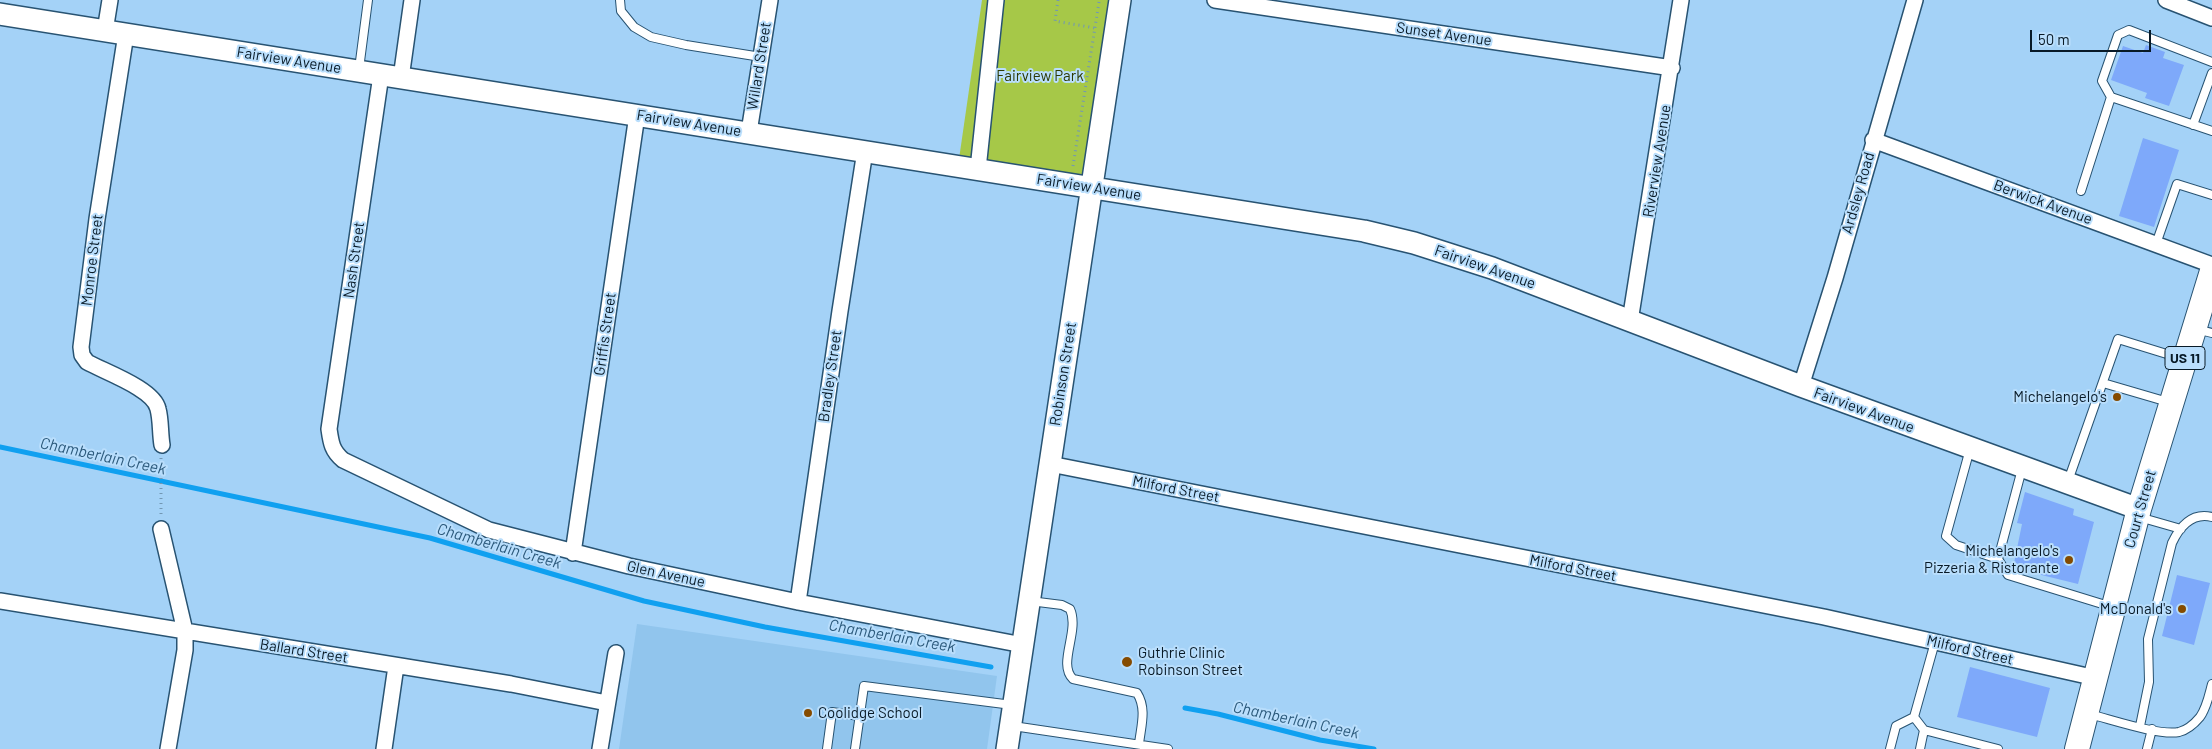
<!DOCTYPE html>
<style>
body{margin:0}
#map{position:relative;width:2212px;height:749px;overflow:hidden;background:#a4d2f7;font-family:Barlow,sans-serif}
canvas{display:block}
.scale{position:absolute;left:2030px;top:30px;width:121px;height:22px;box-sizing:border-box;border:2px solid #081a27;border-top:0;padding-left:6px;font-size:15px;line-height:18px;white-space:nowrap;color:#081a27;-webkit-text-stroke:4px #b9defc;paint-order:stroke}
</style>
<div id="map">
<canvas width="2212" height="749"></canvas>
<div class="scale">50 m</div>
</div>
<script>
const ctx = document.querySelector('canvas').getContext('2d');
ctx.lineJoin = 'round';
function fill(path, color) { ctx.fillStyle = color; ctx.fill(path, 'evenodd'); }
function trace(path, color, width, dash) { ctx.strokeStyle = color; ctx.lineWidth = width; ctx.lineCap = dash ? 'butt' : 'round'; ctx.setLineDash(dash || []); ctx.stroke(path); }
function drawText(font, color, halo, rows, align = 'center') {
  ctx.font = font + ' Barlow,sans-serif'; ctx.lineWidth = 4; ctx.setLineDash([]); ctx.textBaseline = 'middle'; ctx.strokeStyle = halo; ctx.fillStyle = color; for (const [text, x, y, turn = 0] of rows) {
    ctx.save(); ctx.translate(x, y); ctx.rotate((+turn || 0) * Math.PI / 180); ctx.textAlign = isNaN(turn) ? turn : align; if (halo) ctx.strokeText(text, 0, 0); ctx.fillText(text, 0, 0); ctx.restore();
  }
}
const built = new Path2D(`
 M637,624L997,676L987,749H619Z`);
const green = new Path2D(`
 M982,0H1120L1091,188L958,166Z`);
const stream = new Path2D(`
 M0,447L430,538L644,601L765,627L991,667
 M1185,708L1218,714L1320,740L1374,749`);
const building = new Path2D(`
 M2146,45L2165,52L2163,58L2184,65L2169,106L2145,98L2147,93L2111,80L2123,46L2143,53Z
 M2143,138L2179,150L2154,227L2119,216Z
 M2025,492L2074,509L2073,515L2094,522L2078,584L2013,568L2022,524L2017,523Z
 M2177,575L2210,583L2194,645L2162,636Z
 M1970,667L2050,688L2037,737L1957,717Z`);
const path = new Path2D(`
 M1058,0L1055,21L1095,28
 M1073,166L1099,2
 M161,514V458`);
const lane = new Path2D(`
 M620,0L621,11L634,27L651,37L686,45L761,57
 M2212,62L2129,30L2118,35L2102,81L2111,97L2212,131
 M359,69L368,0
 M2193,125L2212,73
 M2081,191L2111,97
 M2156,244L2177,184L2212,195
 M2196,329L2212,333
 M2103,383L2168,402
 M1970,449L1946,536L1956,545L1998,559L2008,575L2112,607
 M2068,481L2118,339L2183,359
 M2139,517L2181,529
 M1998,559L2022,469
 M1030,601L1062,605L1070,609C1080,631 1057,664 1073,679L1137,693C1147,709 1141,726 1139,744
 M2089,714C2110,719 2159,736 2179,732C2187,730 2195,723 2200,717C2207,707 2209,695 2212,684
 M1914,717L1924,730L1920,749
 M1013,726L1168,749
 M2140,726L2149,682L2148,639L2172,543C2180,526 2192,512 2212,517
 M1924,730L1998,749
 M827,749L832,712L859,716
 M855,749L864,686L1012,705
 M1890,749L1896,726L1914,717L1935,642
 M2147,749L2152,729`);
const street = new Path2D(`
 M1215,0L1672,68
 M2166,0L2212,18
 M105,31L110,0
 M126,34L97,219L81,347L82,355L87,362C105,372 154,389 158,409C161,420 160,433 162,445
 M381,75L329,429C331,443 332,451 343,460L489,530L629,566L798,602L1023,645
 M401,78L412,0
 M749,132L770,0
 M1873,140L2212,265
 M978,169L996,0
 M1630,321L1681,0
 M1801,386L1835,278L1915,0
 M1050,464L1824,617L2096,678
 M161,529L185,631V650L168,749
 M573,553L637,115
 M0,601L511,684L607,703
 M798,602L840,311L865,151
 M384,749L396,666
 M600,749L616,653`);
const secondary = new Path2D(`
 M0,14L1364,231L1414,243L1492,268L1801,386L2139,509
 M1007,749L1120,0`);
const primary = new Path2D(`
 M2077,749L2139,509L2212,271`);
const markers = [
 [2117,397,5,"#854b00"],
 [2069,560,5,"#854b00"],
 [2182,609,5,"#854b00"],
 [1127,662,6,"#854b00"],
 [808,713,5,"#854b00"]
];
const shields = [
 [2185,358,40]
];
const shieldNames = [
 ["US 11",2185,358]
];
const streetNames = [
 ["Sunset Avenue",1444,34,8],
 ["Fairview Avenue",289,60,9],
 ["Willard Street",759,66,-81],
 ["Fairview Avenue",689,123,9],
 ["Riverview Avenue",1657,161,-81],
 ["Fairview Avenue",1089,187,9],
 ["Ardsley Road",1858,193,-74],
 ["Berwick Avenue",2043,202,20],
 ["Monroe Street",92,260,-83],
 ["Nash Street",354,260,-82],
 ["Fairview Avenue",1485,267,19],
 ["Griffis Street",605,334,-82],
 ["Robinson Street",1063,374,-81],
 ["Bradley Street",830,376,-82],
 ["Fairview Avenue",1864,410,20],
 ["Milford Street",1176,489,11],
 ["Court Street",2140,509,-74],
 ["Milford Street",1573,568,11],
 ["Glen Avenue",666,574,12],
 ["Milford Street",1970,650,13],
 ["Ballard Street",304,651,9]
];
const parkNames = [
 ["Fairview Park",1040,76]
];
const poiNames = [
 ["Michelangelo's",2107,397],
 ["Michelangelo's",2059,551],
 ["Pizzeria & Ristorante",2059,568],
 ["McDonald's",2172,609],
 ["Guthrie Clinic",1138,653,"left"],
 ["Robinson Street",1138,670,"left"],
 ["Coolidge School",818,713,"left"]
];
const waterNames = [
 ["Chamberlain Creek",103,456,12],
 ["Chamberlain Creek",499,546,16],
 ["Chamberlain Creek",892,636,10],
 ["Chamberlain Creek",1296,720,12]
];
fill(built, '#91c5ed');
fill(green, '#a6c848');
trace(stream, '#10a0f0', 5);
fill(building, '#7ea9fa');
trace(lane, '#285372', 10);
trace(street, '#285372', 18);
trace(secondary, '#285372', 24);
trace(primary, '#285372', 26);
trace(path, '#7297b4', 3, [1, 4]);
trace(lane, '#fff', 8);
trace(street, '#fff', 15);
trace(secondary, '#fff', 21);
trace(primary, '#fff', 24);
for (const [x, y, r, color] of markers) { const dot = new Path2D(); dot.arc(x, y, r, 0, 2 * Math.PI); ctx.fillStyle = color; ctx.fill(dot); trace(dot, '#b9defc', 2); }
for (const [x, y, w] of shields) { const box = new Path2D(); box.roundRect(x - w / 2, y - 11.5, w, 23, 4); ctx.fillStyle = '#b9defc'; ctx.fill(box); trace(box, '#081a27', 1); }
drawText('bold 14px', '#081a27', null, shieldNames);
drawText('15px', '#081a27', '#b9defc', streetNames);
drawText('15px', '#2d3903', '#b9defc', parkNames);
drawText('15px', '#081a27', '#b9defc', poiNames, 'right');
drawText('italic 16px', '#2c5a7c', '#b9defc', waterNames);
</script>
